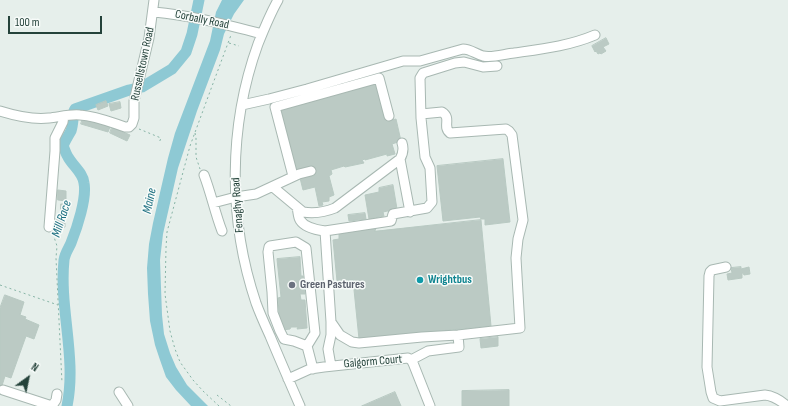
<!DOCTYPE html>
<style>
body{margin:0}
#map{position:relative;width:788px;height:406px;overflow:hidden;background:#e6efeb;font-family:"Sofia Sans Condensed",sans-serif}
canvas{display:block}
.north{position:absolute;left:8px;top:358px;width:40px;height:40px;-webkit-text-stroke:3px #f7fbf9;paint-order:stroke;rotate:33deg;font-size:11px;font-weight:700;line-height:16px;text-align:center;color:#24423a}
.north::after{content:'';display:block;margin:auto;width:14px;height:18px;background:#24423a;clip-path:polygon(50% 0,100% 100%,50% 72%,0 100%)}
.scale{position:absolute;left:8px;top:16px;width:94px;height:18px;box-sizing:border-box;border:2px solid #24423a;border-top:0;padding-left:5px;font-size:12px;line-height:14px;white-space:nowrap;color:#24423a;-webkit-text-stroke:3px #f7fbf9;paint-order:stroke}
</style>
<div id="map">
<canvas width="788" height="406"></canvas>
<div class="north">N</div>
<div class="scale">100 m</div>
</div>
<script>
const ctx = document.querySelector('canvas').getContext('2d');
ctx.lineJoin = 'round';
function fill(path, color) { ctx.fillStyle = color; ctx.fill(path, 'evenodd'); }
function trace(path, color, width, dash) { ctx.strokeStyle = color; ctx.lineWidth = width; ctx.lineCap = dash ? 'butt' : 'round'; ctx.setLineDash(dash || []); ctx.stroke(path); }
function drawText(font, color, halo, rows, align = 'center') {
  ctx.font = font + ' "Sofia Sans Condensed",sans-serif'; ctx.lineWidth = 3; ctx.setLineDash([]); ctx.textBaseline = 'middle'; ctx.strokeStyle = halo; ctx.fillStyle = color; for (const [text, x, y, turn = 0] of rows) {
    ctx.save(); ctx.translate(x, y); ctx.rotate((+turn || 0) * Math.PI / 180); ctx.textAlign = isNaN(turn) ? turn : align; if (halo) ctx.strokeText(text, 0, 0); ctx.fillText(text, 0, 0); ctx.restore();
  }
}
const water = new Path2D(`
 M222,0H244L234,14L224,34L220,50L197,111L178,168L163,234L160,260L162,315L164,334L170,353L176,367L187,385L208,406H191L176,390L166,377L160,360L155,345L150,321L148,294L147,268L149,244L153,223L168,158L175,133L210,41L216,12Z`);
const river = new Path2D(`
 M67,406C77,358 59,308 64,260C65,253 69,248 71,243C77,228 87,198 84,183C83,173 73,166 68,157C66,154 65,150 63,146C65,141 68,136 71,131C73,125 73,117 74,111L75,109L129,90L142,87L172,69L186,52L192,34L199,0`);
const building = new Path2D(`
 M606,38L609,44L603,47L606,51L601,54L600,53L598,54L596,51L595,52L592,46Z
 M375,82L387,121L396,119L401,141L392,144L395,154L387,156V154L365,160V159L362,160L364,163L345,167L344,166L331,170L332,174L329,176L334,195L329,197V201L322,202L323,205L319,206L315,187L303,190L300,178L312,175L313,176H314L313,171L315,170V168L296,171L279,109Z
 M106,101L108,106L98,110L96,105Z
 M120,102L121,108L111,111L109,104Z
 M83,118L110,127L108,132L81,124Z
 M112,127L130,135L127,141L110,133Z
 M503,159L510,222L485,225V219H481L480,217L443,221L437,166Z
 M393,185L397,209L383,212L384,216L369,219L365,195L379,192V188Z
 M58,190L66,191V201L58,200Z
 M61,204H69L68,213L61,212Z
 M365,213L366,219L349,221L348,215Z
 M57,216H65V227L56,226Z
 M481,220L491,326L359,339L353,280L337,281L333,240L339,239V231L376,228L375,231Z
 M300,257L301,276H303L305,294H300L301,300H305L307,328L297,329L298,327H291L290,329L283,330L280,328L278,298L281,297L277,259Z
 M741,267V269L749,267L750,274L744,275L743,273H742V278L728,280L727,274L732,273L731,268Z
 M5,295L24,302L20,315L26,317L25,319L39,325L34,339L26,336L11,378L5,376L1,389H0V308Z
 M498,337V346L481,348L480,339Z
 M509,390V406H462V391Z
 M395,392L401,406H362Z`);
const path = new Path2D(`
 M229,43L239,46
 M139,129L144,131L161,138L159,143
 M195,133L196,138V157L200,169
 M53,234L57,246L56,258L62,383
 M0,285L58,305
 M217,395L231,406
 M219,406L203,391L193,380L180,362L175,349L170,331L165,294L166,248L167,232L190,146L208,97L231,35`);
const minor = new Path2D(`
 M278,0C270,14 264,29 258,44C228,127 228,220 256,303C260,314 265,325 270,336C280,360 290,383 300,406
 M154,12C190,15 227,25 262,34
 M242,105L269,99L307,89L403,61H420L463,49C470,49 476,54 483,56C493,58 504,54 514,53C542,49 569,46 595,35
 M0,111C16,116 32,120 49,118C59,117 70,114 80,115C96,116 110,122 125,127H129L132,124L134,118V101L149,38L154,0
 M400,159L410,212
 M204,175C211,193 215,213 222,231
 M293,176L275,107L379,78L389,116
 M273,187L303,212C315,214 325,212 335,208L400,159C403,154 404,149 402,143
 M213,203L236,197L256,194L299,174L311,171
 M297,207C298,211 298,217 300,220C305,228 317,230 325,231L391,221L393,214L427,208L432,202L430,168L425,157L421,118L420,78L423,73L455,63L464,62L483,67L497,66
 M49,227L55,151V138L63,122L64,116
 M325,231L331,322L340,335L352,342L359,343L422,337L458,335L520,328L516,258L518,239L523,220L512,135L509,131L506,129L450,133C442,127 452,118 442,112L421,114
 M726,267L712,270L710,272L709,276L707,367L711,392L713,398L720,401L765,395C774,396 780,400 787,406
 M307,346L294,341L284,339L280,331L273,313L272,292L268,252L269,247L270,246L296,242L306,248L315,333L307,346L313,369
 M411,360L428,351L459,347L458,335
 M331,366L328,349L331,335V322
 M288,379L310,369L324,367L408,358L411,360L413,363L430,406
 M3,390L52,406L56,400L57,394
 M119,392L128,406`);
const markers = [
 [420,280,4,"#0f9aa8"],
 [292,285,4,"#6b7280"]
];
const streetNames = [
 ["Corbally Road",202,20,12],
 ["Russellstown Road",143,64,-78],
 ["Fenaghy Road",238,205,-94],
 ["Galgorm Court",373,362,-5]
];
const cultureNames = [
 ["Wrightbus",428,280]
];
const worshipNames = [
 ["Green Pastures",300,285]
];
const waterNames = [
 ["Maine",150,201,-78],
 ["Mill Race",62,219,-72]
];
fill(water, '#8ec9d4');
trace(river, '#8ec9d4', 11);
fill(building, '#bbcac4');
trace(building, '#b8c9c2', 1);
trace(minor, '#a8b8b2', 11);
trace(path, '#86b3a5', 1, [2, 3]);
trace(minor, '#fff', 9);
for (const [x, y, r, color] of markers) { const dot = new Path2D(); dot.arc(x, y, r, 0, 2 * Math.PI); ctx.fillStyle = color; ctx.fill(dot); trace(dot, '#f7fbf9', 1.5); }
drawText('12px', '#24423a', '#f7fbf9', streetNames);
drawText('bold 12px', '#0d838f', '#f7fbf9', cultureNames, 'left');
drawText('bold 12px', '#5b616d', '#f7fbf9', worshipNames, 'left');
drawText('italic 13px', '#1c6f80', '#f7fbf9', waterNames);
</script>
